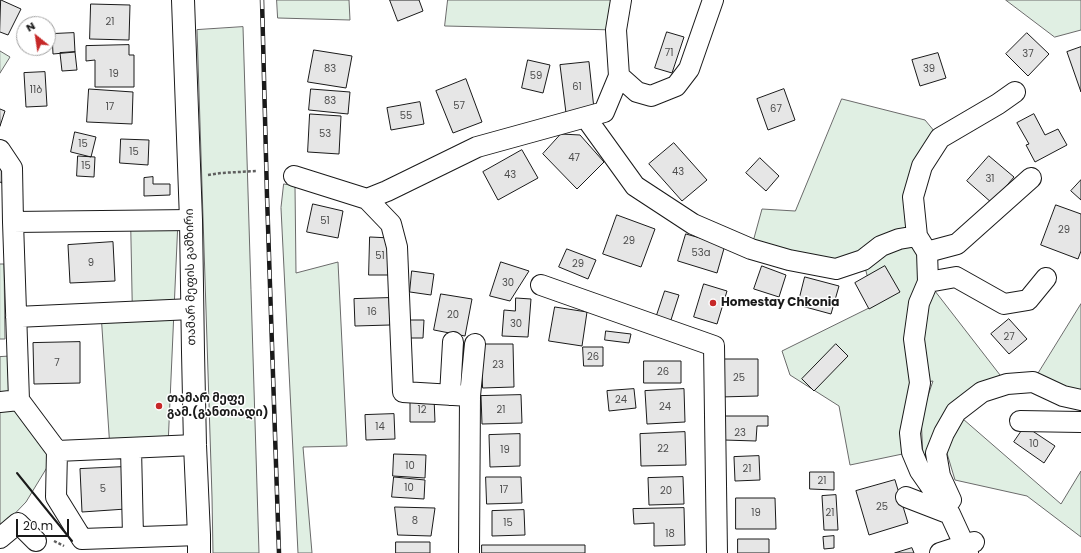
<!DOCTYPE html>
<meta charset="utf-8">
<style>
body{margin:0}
#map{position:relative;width:1081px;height:553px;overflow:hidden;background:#fff;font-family:Poppins,sans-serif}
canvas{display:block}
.north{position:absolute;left:16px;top:16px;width:40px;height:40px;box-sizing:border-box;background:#fff;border:1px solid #a3a3a3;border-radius:50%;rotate:330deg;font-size:11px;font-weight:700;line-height:16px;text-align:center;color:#1a1a1a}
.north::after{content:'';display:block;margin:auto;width:14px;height:18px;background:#c62828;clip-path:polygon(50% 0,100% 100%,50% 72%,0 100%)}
.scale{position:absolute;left:16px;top:519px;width:53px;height:18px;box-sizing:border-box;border:2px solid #1a1a1a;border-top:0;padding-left:5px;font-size:12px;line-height:14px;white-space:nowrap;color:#1a1a1a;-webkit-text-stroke:3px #fff;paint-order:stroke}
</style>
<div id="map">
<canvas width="1081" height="553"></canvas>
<div class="north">N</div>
<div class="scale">20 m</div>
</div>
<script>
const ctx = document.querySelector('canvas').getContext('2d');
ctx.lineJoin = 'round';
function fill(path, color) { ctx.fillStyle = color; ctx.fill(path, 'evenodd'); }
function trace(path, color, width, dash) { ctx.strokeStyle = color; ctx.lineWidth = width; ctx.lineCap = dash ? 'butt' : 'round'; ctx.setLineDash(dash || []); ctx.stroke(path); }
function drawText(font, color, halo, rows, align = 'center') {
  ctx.font = font + ' Poppins,"Noto Sans Georgian",sans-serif'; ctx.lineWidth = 3; ctx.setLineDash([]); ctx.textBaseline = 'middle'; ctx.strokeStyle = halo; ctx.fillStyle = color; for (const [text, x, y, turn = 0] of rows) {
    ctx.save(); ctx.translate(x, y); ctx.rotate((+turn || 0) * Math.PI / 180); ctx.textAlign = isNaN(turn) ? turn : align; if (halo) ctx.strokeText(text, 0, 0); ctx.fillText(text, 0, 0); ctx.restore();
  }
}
const green = new Path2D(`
 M277,0H349L350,20L278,18Z
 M448,0H621L616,30L445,26Z
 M1006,0H1081V30L1055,37Z
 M243,27L259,553H213L212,497L197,30Z
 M0,51L10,57L0,73Z
 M842,99L925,120L940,138L913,197L928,282L1007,384L982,392L936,454L957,514L923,458L921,416L933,381L920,383L912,452L850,465L839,406L790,375L782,351L875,305L863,260L836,269L751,249L762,209L795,211Z
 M284,184L295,186L296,273L338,262L347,446L303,447L312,553H298L281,208Z
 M131,220H178L168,446L110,449L101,313L132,312Z
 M0,264H4L5,339H0Z
 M1081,304V400L1033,382Z
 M17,356L19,400L57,451L26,502L0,529V357Z
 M963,419L1061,504L1081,471V537L1027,496L955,480L946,450Z`);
const building = new Path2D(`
 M1,0L21,9L8,35L0,32Z
 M390,0H419L423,11L398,21Z
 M91,4L130,5L129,40L90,39Z
 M667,32L684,37L672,73L655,68Z
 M74,33L75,52L53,54L52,34Z
 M1027,33L1049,54L1028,76L1006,54Z
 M129,45V55H134V87H95V60L86,61V46Z
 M1081,47V92L1067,52Z
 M314,50L352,56L346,88L308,82Z
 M75,52L77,70L62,71L60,53Z
 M938,53L946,78L920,86L912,60Z
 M528,60L550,65L543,93L522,88Z
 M589,62L594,109L566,113L560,65Z
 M45,72L47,106L26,107L24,73Z
 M466,79L482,122L453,133L436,91Z
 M89,89L133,92L132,124L87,122Z
 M311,89L350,92L348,114L309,110Z
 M784,89L795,120L768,130L757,99Z
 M420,102L424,124L391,130L387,108Z
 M0,109L5,111L0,126Z
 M310,114L341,116L339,154L308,152Z
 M1034,114L1045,135L1058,129L1067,145L1035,162L1026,145L1029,144L1017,123Z
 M75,132L96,137L91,157L71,152Z
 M561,134L580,135L604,162L577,189L543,154Z
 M121,139L149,140L148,165L120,163Z
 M674,143L707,180L682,201L649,164Z
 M522,150L538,178L498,200L483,172Z
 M78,156L95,157L94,177L77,176Z
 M989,156L1014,177L992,203L967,181Z
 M760,158L779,176L766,191L746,173Z
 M0,168H4L2,183L0,182Z
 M153,177V184H170V195L144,196V178Z
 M1081,180V200L1071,191Z
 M313,204L343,211L338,238L307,232Z
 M1056,205L1081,214V251L1078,259L1041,245Z
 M617,215L655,229L641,267L603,254Z
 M686,234L725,245L717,273L678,261Z
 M370,237L391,238V275H369Z
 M113,242L115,281L70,283L68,245Z
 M567,249L596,260L588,279L559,267Z
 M501,262L529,271L510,301L490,296Z
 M762,266L786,275L779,297L754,289Z
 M885,266L900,292L869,309L855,283Z
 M412,271L434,274L431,295L410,292Z
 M805,277L839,286L831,314L798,305Z
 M704,284L727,291L717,324L694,317Z
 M665,291L679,295L670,323L656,318Z
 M441,294L472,299L465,336L434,330Z
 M389,298L390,325L355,326L354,299Z
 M516,298L531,299L528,337L502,336L504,310L515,311Z
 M555,307L587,312L582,346L549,341Z
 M1009,319L1027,339L1009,354L991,334Z
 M409,320H424L423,338H409Z
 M606,331L631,334L629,343L605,340Z
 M80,342V383L34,384L33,343Z
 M481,344H513L514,387L483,388Z
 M836,344L848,356L814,391L802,379Z
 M583,347H603V366H584Z
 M719,359H758V396L720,397Z
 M644,361H681V383H644Z
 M634,389L636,408L609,411L607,391Z
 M684,389L685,422L647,424L645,391Z
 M521,395L522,423L482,424L481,396Z
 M434,397L435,422H410V398Z
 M394,414L395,439L366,440L365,415Z
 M724,416H768V426H757L756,441L724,440Z
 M1025,426L1055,446L1044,463L1014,442Z
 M685,432L686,465L641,466L640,434Z
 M520,434V466L490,467L489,435Z
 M394,454L426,455L425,478L393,476Z
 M759,456L760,480L735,481L734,457Z
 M124,467L126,509L82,512L80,469Z
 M810,472H834V490L810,489Z
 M394,477L425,480L424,499L392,497Z
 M486,477H521L522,503L487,504Z
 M683,477L684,504L649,505L648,478Z
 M895,480L908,523L869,535L856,491Z
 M836,495L838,530H824L822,496Z
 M736,498H775L776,529H736Z
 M395,507L435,508L431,536L398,535Z
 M684,508L685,545L654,546V523L634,524L633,509Z
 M524,510L525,535L492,536V511Z
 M834,536V548L824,549L823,537Z
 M738,539H769V553H738Z
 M396,542H430V553H396Z
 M482,545H585V553H482Z
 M912,548L914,553H895Z`);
const path = new Path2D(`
 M208,175L221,173L257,171
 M54,541L64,546`);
const minor = new Path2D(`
 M619,76L637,92L651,96L676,86L689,69L713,0
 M586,118L635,186L693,224L751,249L789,260L836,269L863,260L881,246L899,239L917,236L927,252L928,282L919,303L914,339L920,383L910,433L912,452L920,471L950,514L968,553
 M0,150L12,168L13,222
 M294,176L367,199L387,191L477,147L604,112L619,76L616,30L621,0
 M367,199L391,224L397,247L403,392L470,396L469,553
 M191,220L13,222L19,400L57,451L195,445
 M917,236L913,197L922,166L940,138L998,104L1015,92
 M927,252L957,244L1031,178
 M928,282L956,277L1004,304L1028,300L1046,278
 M541,285L714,346L717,553
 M16,317L192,309
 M450,395L453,342
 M470,396L475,344
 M0,402L19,400
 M1020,421L1081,422
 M131,448L133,537
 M57,451L56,497L82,539L199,535
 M906,497L950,514
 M951,500L940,476L936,453L944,433L956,412L982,392L1007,384L1033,382L1063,396L1081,400
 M0,538L18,523L36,541
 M940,553L974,542`);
const major = new Path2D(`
 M183,0L191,220L193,352L195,445L199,535V553`);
const rail = new Path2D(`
 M262,0L267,196L279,553`);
const wall = new Path2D(`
 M17,473L72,541`);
const markers = [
 [713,303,4,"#c62828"],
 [159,406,4,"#c62828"]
];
const numberNames = [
 ["21",110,22],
 ["71",669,53],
 ["37",1028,54],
 ["83",330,69],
 ["39",929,69],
 ["19",114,74],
 ["59",536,76],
 ["61",577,87],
 ["11ბ",36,90],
 ["83",330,101],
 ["57",459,106],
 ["17",110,107],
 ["67",776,109],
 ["55",406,116],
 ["53",325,134],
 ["15",83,144],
 ["15",134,152],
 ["47",574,158],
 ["15",86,166],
 ["43",678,172],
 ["43",510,175],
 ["31",990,179],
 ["51",325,221],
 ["29",1064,230],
 ["29",629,241],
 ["53a",701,253],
 ["51",380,256],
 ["9",91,263],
 ["29",578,264],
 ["30",508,283],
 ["16",372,312],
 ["20",453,315],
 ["30",516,324],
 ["27",1009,337],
 ["26",593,357],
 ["7",57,363],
 ["23",498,365],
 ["26",663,372],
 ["25",739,378],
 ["24",621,400],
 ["24",665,407],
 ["12",422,410],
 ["21",501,410],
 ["14",380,427],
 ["23",740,433],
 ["10",1034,444],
 ["22",663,449],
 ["19",505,450],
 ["10",410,466],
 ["21",747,469],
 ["21",822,481],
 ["10",409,488],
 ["5",103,489],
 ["17",504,490],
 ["20",666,491],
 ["25",882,507],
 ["19",756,513],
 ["21",830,513],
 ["8",415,521],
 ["15",508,523],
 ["18",670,534]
];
const streetNames = [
 ["თამარ მეფის გამზირი",191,277,-91]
];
const poiNames = [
 ["Homestay Chkonia",721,303],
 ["თამარ მეფე",167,399],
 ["გამ.(განთიადი)",167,413]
];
fill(green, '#e0efe3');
trace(green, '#6a6a6a', 1);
fill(building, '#e6e6e6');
trace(building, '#1a1a1a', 1);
trace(minor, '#1a1a1a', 22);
trace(major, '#1a1a1a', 24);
trace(path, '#5f5f5f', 2.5, [3, 2]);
trace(minor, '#fff', 20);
trace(major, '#fff', 22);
trace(rail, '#1a1a1a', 4.5);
trace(rail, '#fff', 3, [9]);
trace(wall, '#1a1a1a', 2);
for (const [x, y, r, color] of markers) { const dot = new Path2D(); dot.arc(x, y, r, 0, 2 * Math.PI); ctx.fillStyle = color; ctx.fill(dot); trace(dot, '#fff', 1.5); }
drawText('10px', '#4d4d4d', null, numberNames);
drawText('12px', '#1a1a1a', '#fff', streetNames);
drawText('bold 12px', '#1a1a1a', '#fff', poiNames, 'left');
</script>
